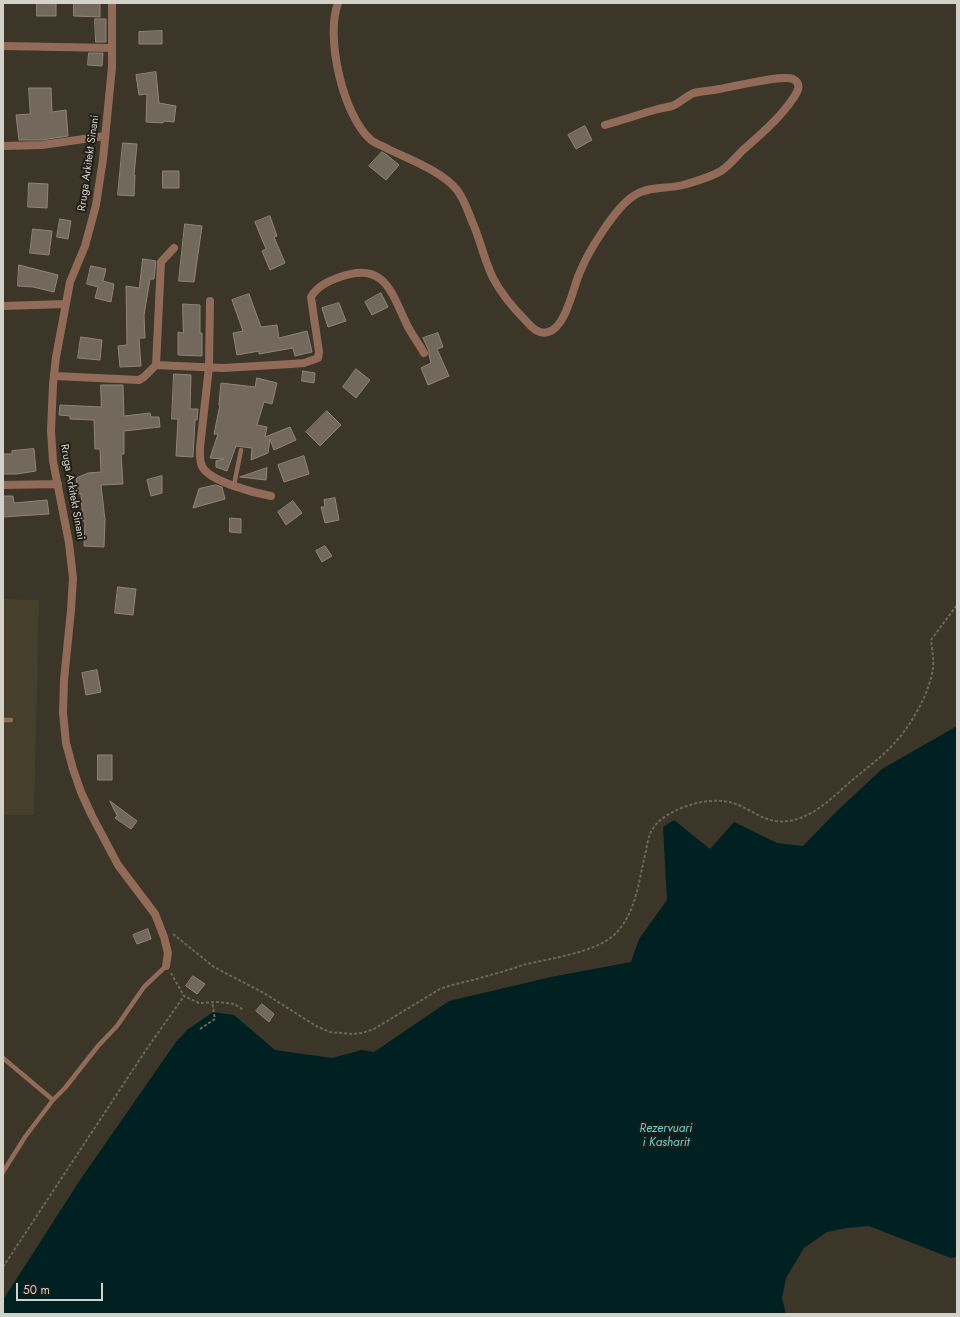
<!DOCTYPE html>
<style>
body{margin:0}
#map{position:relative;width:960px;height:1317px;overflow:hidden;background:#3b3628;font-family:Jost,sans-serif}
canvas{display:block}
.frame{position:absolute;inset:0;border:4px solid #d4d1c9;pointer-events:none}
.scale{position:absolute;left:16px;top:1283px;width:87px;height:18px;box-sizing:border-box;border:2px solid #d4d1c9;border-top:0;padding-left:5px;font-size:12px;line-height:14px;white-space:nowrap;color:#d4d1c9;-webkit-text-stroke:3px #201d17;paint-order:stroke}
</style>
<div id="map">
<canvas width="960" height="1317"></canvas>
<div class="frame"></div>
<div class="scale">50 m</div>
</div>
<script>
const ctx = document.querySelector('canvas').getContext('2d');
ctx.lineJoin = 'round';
function fill(path, color) { ctx.fillStyle = color; ctx.fill(path, 'evenodd'); }
function trace(path, color, width, dash) { ctx.strokeStyle = color; ctx.lineWidth = width; ctx.lineCap = dash ? 'butt' : 'round'; ctx.setLineDash(dash || []); ctx.stroke(path); }
function drawText(font, color, halo, rows, align = 'center') {
  ctx.font = font + ' Jost,sans-serif'; ctx.lineWidth = 4; ctx.setLineDash([]); ctx.textBaseline = 'middle'; ctx.strokeStyle = halo; ctx.fillStyle = color; for (const [text, x, y, turn = 0] of rows) {
    ctx.save(); ctx.translate(x, y); ctx.rotate((+turn || 0) * Math.PI / 180); ctx.textAlign = isNaN(turn) ? turn : align; if (halo) ctx.strokeText(text, 0, 0); ctx.fillText(text, 0, 0); ctx.restore();
  }
}
const built = new Path2D(`
 M3,599L39,600L34,815H3Z`);
const water = new Path2D(`
 M957,726V1257L951,1258L869,1226L847,1228L827,1232L804,1248L786,1278L782,1298L786,1314H3V1300L80,1180L176,1042L187,1030L213,1012L234,1015L275,1050L332,1058L362,1050L374,1052L449,1001L551,977L631,962L639,939L667,900L663,827L674,820L710,849L734,822L777,843L803,846L837,811L882,769Z`);
const building = new Path2D(`
 M37,3H56V16H37Z
 M74,3H100V17L74,16Z
 M95,19H106V42H96Z
 M162,31V44H139V32Z
 M89,53H103L102,66L88,65Z
 M156,72L159,103L176,106L174,122L164,121L163,123L146,122L147,94L139,95L136,75Z
 M29,88H51L52,112L66,110L68,136L42,140H19L16,115L30,114Z
 M585,126L592,140L576,149L568,135Z
 M123,143L137,144L134,175H135L134,196L118,195Z
 M382,152L387,155L399,165L386,180L369,166Z
 M163,171H179V188H163Z
 M29,183L48,184L47,208L28,207Z
 M270,216L277,236L274,237L285,263L270,270L262,251L266,249L255,222Z
 M60,219L71,221L68,239L57,237Z
 M185,224L202,226L194,282L179,281Z
 M33,229L52,231L49,255L30,253Z
 M143,259L156,261L154,279H150L144,315L145,338H139L141,366L120,367L118,346L127,345L126,286L139,288Z
 M19,265L58,275L54,292L33,287L18,286Z
 M91,266L106,269L103,281L114,284L111,302L95,298L98,287L87,284Z
 M381,293L388,307L372,315L365,302Z
 M249,294L261,327L277,325L279,338L307,331L312,352L295,356L293,348L259,354V351L237,355L233,333L243,331L232,300Z
 M339,303L346,321L328,327L322,308Z
 M183,304L200,305V333H202V356L178,355V332L183,333Z
 M438,333L443,347L437,349L449,376L428,385L421,368L431,363L429,355V351L423,338Z
 M81,337L102,340L100,360L78,358Z
 M356,369L370,380L356,398L343,387Z
 M303,371L315,373L314,383L302,381Z
 M174,374L191,375L190,409H198L197,420H195L193,457L176,456L178,419H172Z
 M257,378L277,383L272,404L264,402L257,425L267,427L265,437L290,427L296,440L274,450L270,439L268,453L251,460L252,448L236,446L227,471L216,467V461L224,459L210,458L218,434H214L220,405H219L221,383L255,387Z
 M101,385H123L124,416L150,413L151,417H159L160,427L124,431V454H121L123,484L101,485L105,520L104,547L84,546L85,521H83L81,494H78L76,478L88,473L101,472L100,449H95L94,420L70,419V416L59,415L60,405L101,407Z
 M327,411L341,425L320,446L306,432Z
 M34,449L36,471L17,474H3V454H12V451Z
 M304,456L309,474L284,482L278,465Z
 M267,468L266,480L240,477Z
 M162,476V493L151,496L147,480Z
 M216,485L222,487L225,499L193,508L199,489Z
 M3,496H13L14,503L47,500L49,514L3,517Z
 M335,498L339,520L325,523L321,507H325L324,500Z
 M293,501L302,513L286,525L278,512Z
 M230,518L241,519V533L230,532Z
 M325,546L332,556L322,562L316,551Z
 M118,587L136,589L133,615L115,613Z
 M97,670L101,692L86,695L82,673Z
 M98,755H112V780H98Z
 M110,801L137,821L131,829L115,818L117,816Z
 M148,929L151,939L137,944L133,935Z
 M193,976L205,984L197,994L186,986Z
 M262,1004L274,1014L269,1022L256,1011Z`);
const path = new Path2D(`
 M173,934L214,967L264,993L316,1026L330,1032L352,1034L362,1033L374,1029L440,989C453,984 466,982 480,978C494,974 509,970 523,965C550,958 598,953 617,932C637,910 639,878 646,851C647,845 648,839 650,834C653,827 659,820 666,816C684,804 715,796 736,804C754,811 766,824 788,821C812,818 831,799 849,783C865,769 884,756 898,739C913,722 930,691 933,668C934,659 932,649 931,640L957,605
 M171,973L184,996L199,1003L218,1002L234,1004L244,1010
 M200,1029L215,1019L212,1002
 M3,1267L146,1050L184,996`);
const lane = new Path2D(`
 M234,485L241,450
 M3,720H11
 M3,1058L53,1100
 M3,1172L25,1137L53,1100L65,1088L98,1046L117,1026L144,987L166,966`);
const street = new Path2D(`
 M112,3V67L103,159L96,205L85,246L70,282L56,357L53,384L51,431L53,461L69,543L73,578L71,610L64,680L63,713L66,743L73,769L81,792L92,816L118,865L155,914L164,937L168,953L166,966
 M338,3C325,37 343,116 371,140C376,144 383,146 388,149C409,159 443,172 457,190C465,200 469,215 474,226C481,243 485,262 493,278C502,295 513,308 527,322C532,328 539,335 548,332C566,328 573,287 580,272C588,252 616,206 635,195C649,186 668,189 683,185C696,181 709,178 721,171C729,166 736,157 743,150C760,135 779,119 792,100C797,93 803,84 793,79C782,74 733,87 719,89C711,91 702,91 694,93C686,96 680,103 672,106C668,107 662,108 658,109C640,114 623,120 605,125
 M3,46L112,48
 M3,146L42,145L105,136
 M210,301L209,367L200,447C200,454 199,462 203,468C212,482 255,493 271,496
 M3,306L66,304
 M156,365L161,262L174,248
 M55,376L139,380L144,377L156,365L223,368L291,364L304,363L318,358L319,352L311,297C317,286 329,281 340,277C386,260 392,295 408,327C413,336 419,344 424,353
 M3,485L58,484`);
const streetNames = [
 ["Rruga Arkitekt Sinani",89,163,-82],
 ["Rruga Arkitekt Sinani",72,492,80]
];
const waterNames = [
 ["Rezervuari",666,1129],
 ["i Kasharit",666,1143]
];
fill(built, '#463f2b');
fill(water, '#002122');
fill(building, '#73685c');
trace(building, '#908477', 1);
trace(path, '#6b675b', 2, [3, 2]);
trace(lane, '#926b58', 4.5);
trace(street, '#926b58', 8);
drawText('11px', '#d4d1c9', '#201d17', streetNames);
drawText('italic 12px', '#68d2d5', '#201d17', waterNames);
</script>
